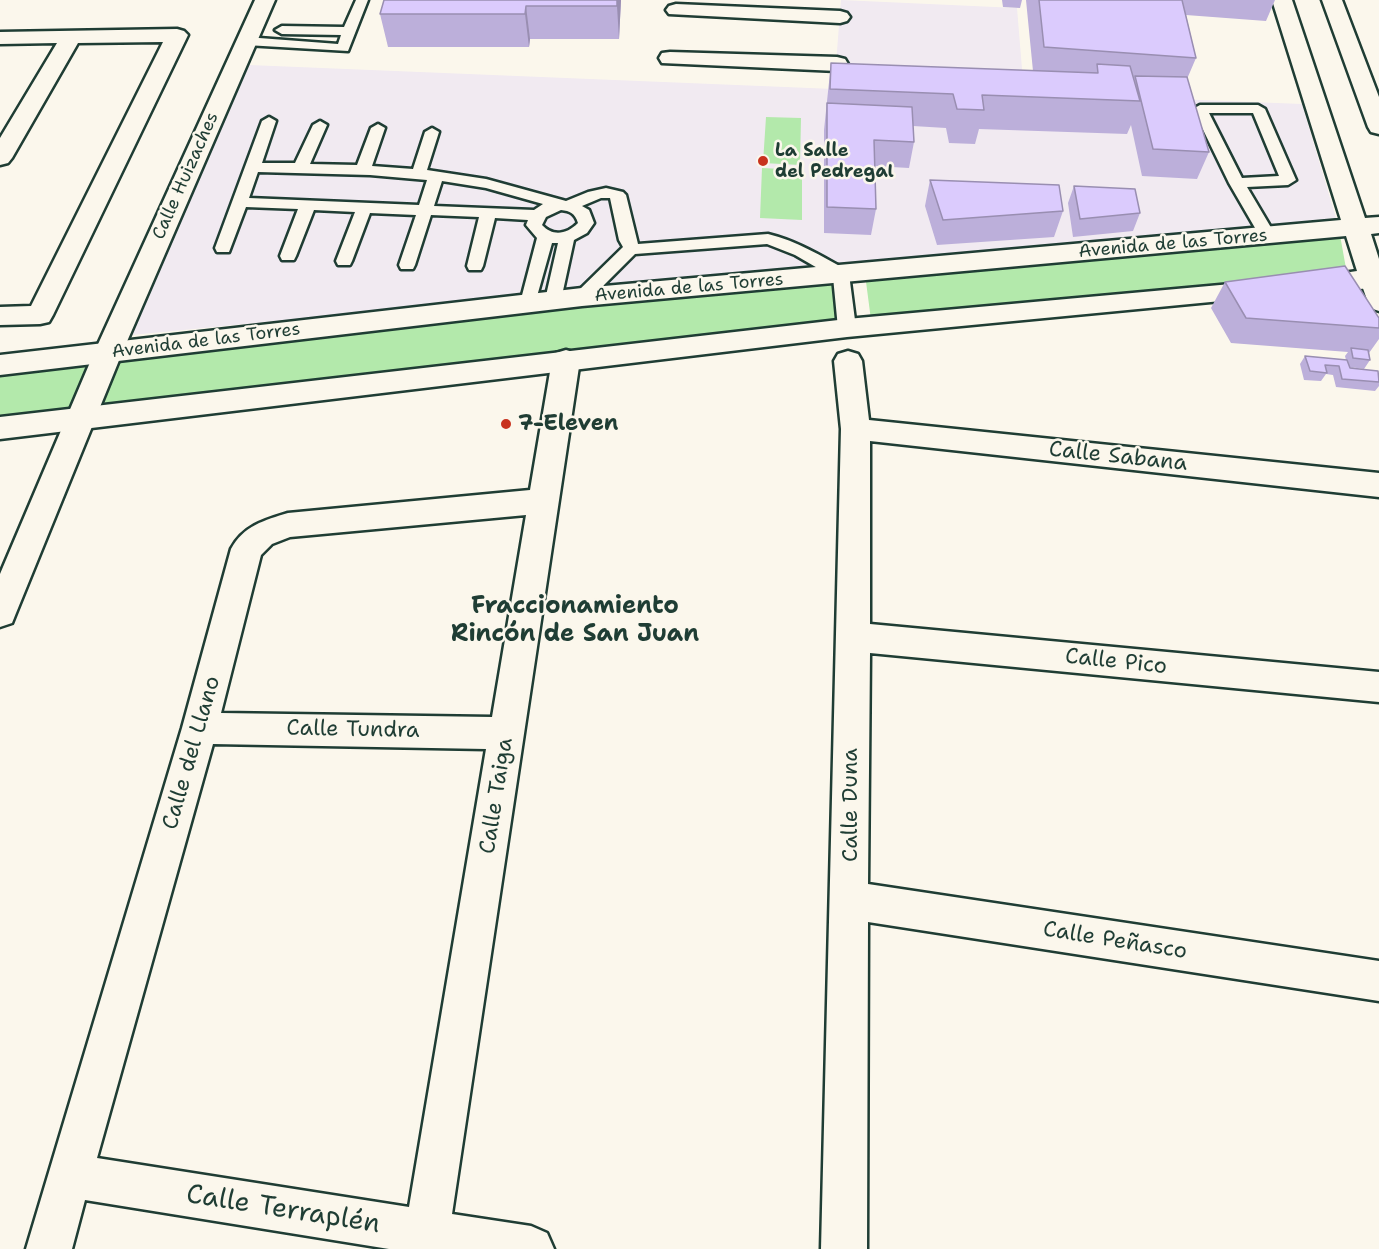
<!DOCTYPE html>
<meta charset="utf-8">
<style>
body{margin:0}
canvas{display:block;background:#fbf7ec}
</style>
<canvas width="1379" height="1249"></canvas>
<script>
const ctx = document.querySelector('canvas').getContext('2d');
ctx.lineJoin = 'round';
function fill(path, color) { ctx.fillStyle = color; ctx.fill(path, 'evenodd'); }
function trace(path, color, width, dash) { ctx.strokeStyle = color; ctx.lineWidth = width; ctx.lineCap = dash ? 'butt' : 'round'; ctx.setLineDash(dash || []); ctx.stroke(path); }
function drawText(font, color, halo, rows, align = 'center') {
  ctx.font = font + ' "Shantell Sans",sans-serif'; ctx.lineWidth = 5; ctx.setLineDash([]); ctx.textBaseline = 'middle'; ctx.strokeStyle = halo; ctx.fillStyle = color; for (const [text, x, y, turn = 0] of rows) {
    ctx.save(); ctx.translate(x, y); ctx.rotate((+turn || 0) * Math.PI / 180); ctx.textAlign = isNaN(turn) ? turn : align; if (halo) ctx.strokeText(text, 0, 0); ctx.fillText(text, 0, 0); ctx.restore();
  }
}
const built = new Path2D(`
 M841,0L1017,8L1024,93L1302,104L1336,218L132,335L249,65L834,89Z`);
const green = new Path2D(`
 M766,117L801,118L800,165L763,163Z
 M762,168L802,170V220L760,218Z
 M1340,235L1347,274L871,320L865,274Z
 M837,280L845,322L488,364L102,405L123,356L493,312Z
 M97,355L71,417L0,425V363Z`);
const service = new Path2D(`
 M356,0H368L348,51L246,45L239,41L246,37L338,44L341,35L282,34L275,30L282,26L344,27Z
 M1200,105H1258L1265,109L1296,180L1288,185L1247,187L1276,236L1274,240H1262L1229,183L1193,109ZM1209,113H1253L1279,176L1242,178Z
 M269,117L276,121L262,163H295L313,125L320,121L327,125L310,164L357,165L371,128L378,124L385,128L372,166L413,169L425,132L432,128L439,132L427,170L486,179L566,201L588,192L606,188L623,192L626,195L638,244L768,234C797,241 821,256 847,270L849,274L856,328L853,332H841L838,328L833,277L795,255L767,244L635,254L588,301H576L574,297L576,293L623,247L619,240L610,198H601L582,206L589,210L594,223L587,233L574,240L561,300L559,304H547L545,300L558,243H552L534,307H522L520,303L537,238L526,225L528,220L495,218L483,266L481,270H469L467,266L479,217L431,215L415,265L413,269H401L399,265L416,215L370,213L352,261L350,265H338L336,261L355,212L314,210L296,256L294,260H282L280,256L298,209L246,207L229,252H217L215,248L262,121ZM258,172L370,175L427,180L419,205L249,198ZM442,181L486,188L543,204L534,210L434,206ZM561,210C570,211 575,213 578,223C567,234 553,237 542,225L546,217Z`);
const minor = new Path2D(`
 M255,0H275L122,353L16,613L12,623L0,627V574L94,353Z
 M676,4L840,11L847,13L850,17L847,21L840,23L669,14L666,10L669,6Z
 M177,29L184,31L188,35L53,315L49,322L40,324L0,325V307L31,306L163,42L78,43L12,158L8,163L0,165V138L57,43L0,44V32Z
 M670,52L837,57L845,59L848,64L845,69L837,71L662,63L659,58L662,53Z
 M1373,271L1379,273V311L1370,308L1360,280L1364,274Z
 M566,350L576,353L580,360L452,1214L531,1226L547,1233L554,1249H389L85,1200L72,1249H26L182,728L231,549C243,526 265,520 288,513L530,490L552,360L556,353ZM526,515L492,717L221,713L261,555L272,544L290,537ZM213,744L486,749L409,1207L97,1158Z
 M848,351L858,354L862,361L869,420L1379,473V497L870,441V624L1379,672V702L870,653L868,884L1379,961V1001L868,922L867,1249H821L841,429L834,361L838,354Z`);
const tertiary = new Path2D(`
 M1272,0H1292L1365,218L1379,217V233L1371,234L1379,259V287L1313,294L1304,291L1300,285L1304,279L1357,271L1346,236L582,306L0,375V355L582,288L1341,220Z
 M1322,0H1342L1379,97V134L1371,132L1368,127Z
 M1264,281L1273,284L1277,290L1273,296L847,337L0,439V417L847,319Z`);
const wall = new Path2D(`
 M384,0H621L619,39H530L529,47H388L380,14Z
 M1002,0H1022L1020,8L1003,7Z
 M1026,0H1275L1266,21L1186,15L1196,58L1187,79L1209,152L1197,179L1142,176L1131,125L1127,134L979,129L975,144L949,143L946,128L913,126L914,142L909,168L874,166L876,209L871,235L824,233V130L831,63L1033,71Z
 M930,180L1063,211L1054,237L937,245L925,206Z
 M1074,186L1140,213L1133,231L1073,237L1068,203Z
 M1225,282L1379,318V339L1369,353L1370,360L1364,369L1350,367L1379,373V386L1375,391L1336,387L1333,375L1326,374L1321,381L1304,380L1300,364L1305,356L1346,360L1345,356L1348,352L1231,343L1211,308Z`);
const shadedWall = new Path2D(`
 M617,0H621L619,39L617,6Z
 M526,6L530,39L529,47L525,14Z`);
const building = new Path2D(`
 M384,0H617V6H526L525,14H380Z
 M1039,0H1182L1196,58L1044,47Z
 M831,63L1098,73L1097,64L1130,66L1140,101L982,95L984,110L957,109L953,94L830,89Z
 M1135,76L1187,77L1209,152L1153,149Z
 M827,103L912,107L914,142L874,140L876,209L827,207Z
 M930,180L1059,185L1063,211L943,220Z
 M1074,186L1135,189L1140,213L1080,219Z
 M1345,266L1379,318V328L1246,318L1225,282Z
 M1351,348L1368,350L1370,360L1353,358Z
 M1305,356L1347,360L1350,368L1378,371L1379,382L1342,379L1339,366L1325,365L1327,373L1310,371Z`);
const markers = [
 [763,161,6,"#c8321e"],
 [506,424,6,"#c8321e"]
];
const farPoinames = [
 ["La Salle",775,151],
 ["del Pedregal",775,172]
];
const farStreetnames = [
 ["Calle Huizaches",186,176,-66],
 ["Avenida de las Torres",1173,244,-5],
 ["Avenida de las Torres",689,288,-5],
 ["Avenida de las Torres",206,341,-7]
];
const poiNames = [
 ["7-Eleven",518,424]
];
const streetNames = [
 ["Calle Sabana",1118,457,6],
 ["Calle Pico",1116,662,6],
 ["Calle Tundra",353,730,1],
 ["Calle del Llano",192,753,-74],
 ["Calle Taiga",497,796,-81],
 ["Calle Duna",851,805,-90],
 ["Calle Peñasco",1115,941,9]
];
const neighbourhoodNames = [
 ["Fraccionamiento",575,607],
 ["Rincón de San Juan",575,635]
];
const nearStreetnames = [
 ["Calle Terraplén",283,1210,9]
];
fill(built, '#f1eaf1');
fill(green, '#b3e9ab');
trace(service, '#1f3d34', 5);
trace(minor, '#1f3d34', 5);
trace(tertiary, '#1f3d34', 5);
fill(service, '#fbf7ec');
fill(minor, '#fbf7ec');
fill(tertiary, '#fbf7ec');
fill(wall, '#bcafda');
fill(shadedWall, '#998eb1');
fill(building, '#dbcbfd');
trace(building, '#998eb1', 1.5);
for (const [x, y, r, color] of markers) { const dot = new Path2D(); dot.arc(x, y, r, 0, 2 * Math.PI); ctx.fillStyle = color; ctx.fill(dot); trace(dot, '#fbf7ec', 2); }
drawText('bold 18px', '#1f3d34', '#fbf7ec', farPoinames, 'left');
drawText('18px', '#1f3d34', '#fbf7ec', farStreetnames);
drawText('bold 22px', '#1f3d34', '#fbf7ec', poiNames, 'left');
drawText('22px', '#1f3d34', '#fbf7ec', streetNames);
drawText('bold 24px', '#1f3d34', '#fbf7ec', neighbourhoodNames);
drawText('27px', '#1f3d34', '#fbf7ec', nearStreetnames);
</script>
